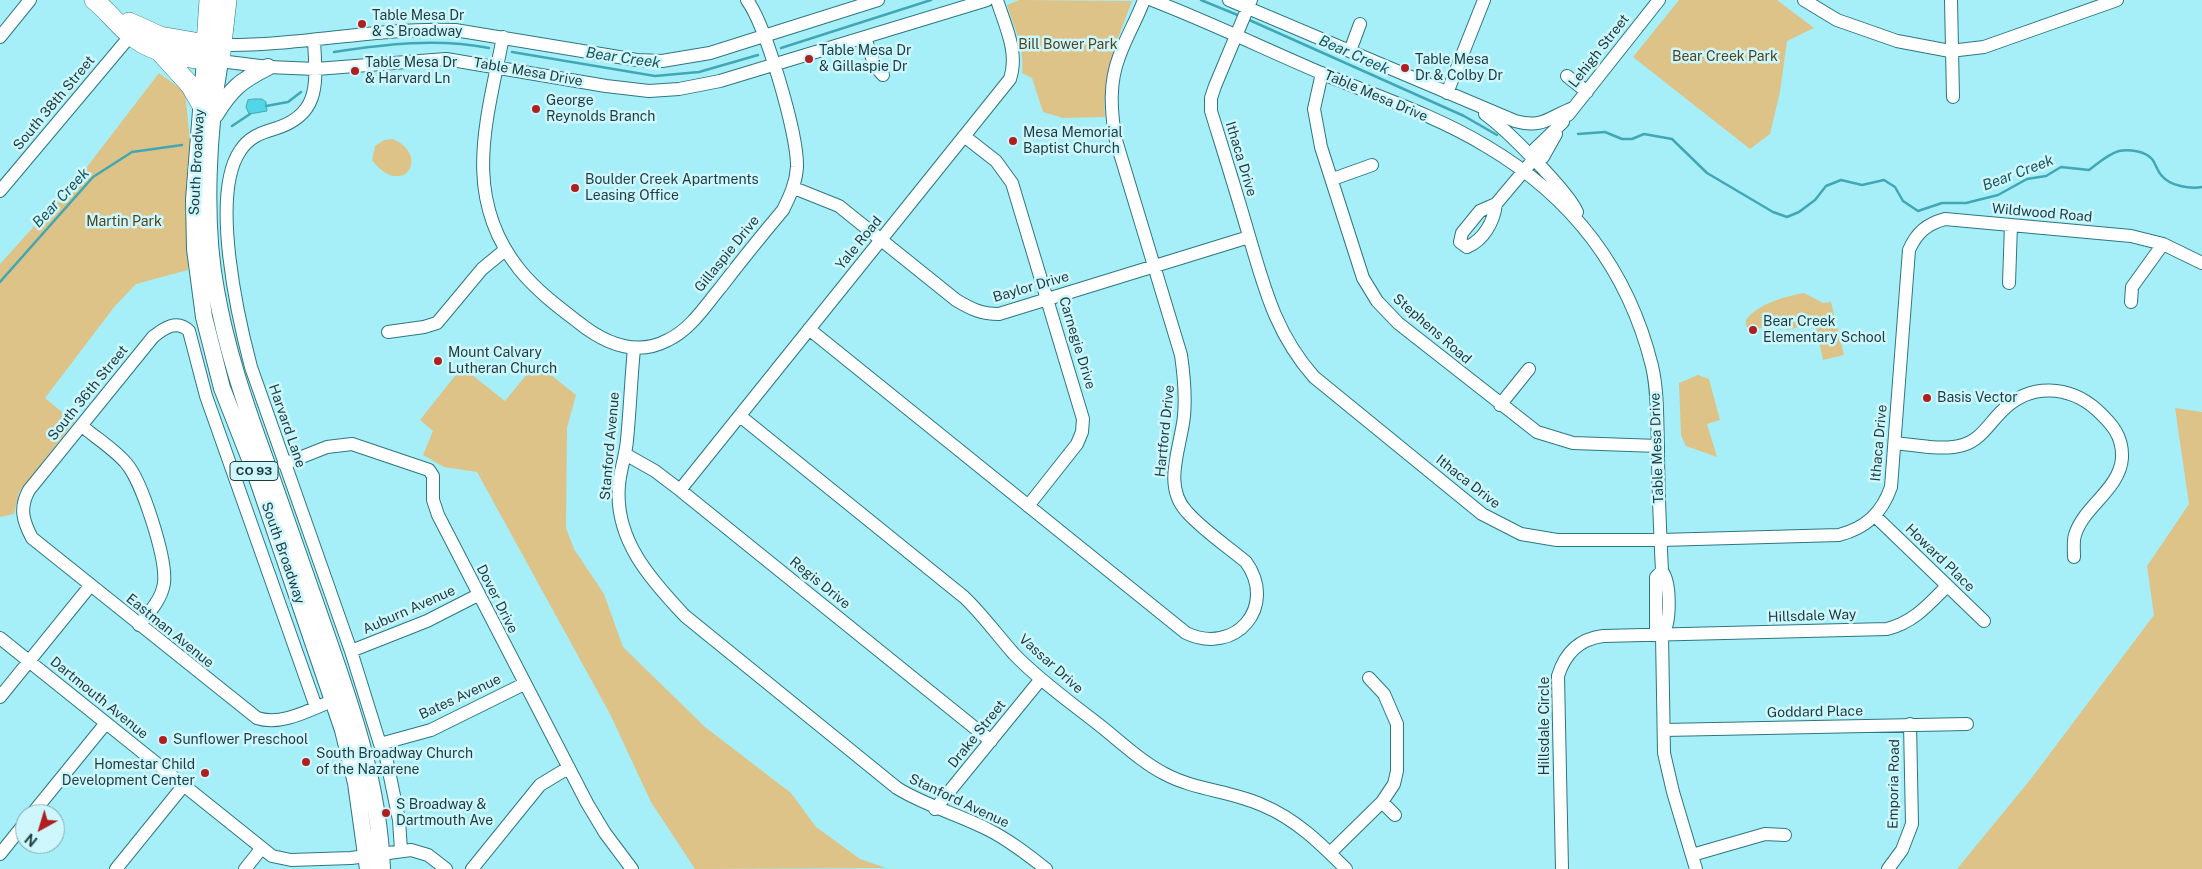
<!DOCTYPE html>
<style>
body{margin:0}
#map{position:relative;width:2202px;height:869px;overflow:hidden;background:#a6eff9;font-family:"Public Sans",sans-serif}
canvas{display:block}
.north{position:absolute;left:15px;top:804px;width:50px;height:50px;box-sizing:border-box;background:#cdf7fd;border:1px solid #87acb1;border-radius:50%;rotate:219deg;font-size:14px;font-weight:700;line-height:20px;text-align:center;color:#1e3c40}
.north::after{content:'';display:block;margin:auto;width:18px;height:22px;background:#b01f1f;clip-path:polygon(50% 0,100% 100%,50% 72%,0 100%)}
</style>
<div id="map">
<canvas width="2202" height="869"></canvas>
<div class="north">N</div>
</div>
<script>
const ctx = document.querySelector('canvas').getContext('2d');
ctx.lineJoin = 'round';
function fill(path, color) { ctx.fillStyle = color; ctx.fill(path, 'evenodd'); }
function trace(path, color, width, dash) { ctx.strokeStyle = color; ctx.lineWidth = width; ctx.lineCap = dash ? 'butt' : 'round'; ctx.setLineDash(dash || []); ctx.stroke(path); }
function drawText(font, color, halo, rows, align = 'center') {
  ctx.font = font + ' "Public Sans",sans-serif'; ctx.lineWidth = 5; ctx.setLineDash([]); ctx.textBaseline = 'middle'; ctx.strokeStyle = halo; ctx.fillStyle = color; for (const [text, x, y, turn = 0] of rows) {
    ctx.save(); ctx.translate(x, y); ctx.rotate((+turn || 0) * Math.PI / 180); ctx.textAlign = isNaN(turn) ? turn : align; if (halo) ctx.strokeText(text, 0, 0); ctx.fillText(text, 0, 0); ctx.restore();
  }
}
const green = new Path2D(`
 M1019,0L1132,1C1118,38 1102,76 1105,117L1063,118L1043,112L1032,78L1022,73C1025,49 1014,27 1007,5Z
 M1679,0H1777L1814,28L1787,41L1780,92L1770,134L1750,149L1633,57Z
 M159,73L185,92L190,140L187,178L188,270L136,284L115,306L45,398L74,422L19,492L14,514L0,517V264L83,172Z
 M393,139C432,156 402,200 372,160L375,146L384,140Z
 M1804,293L1823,303L1831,302L1844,355L1823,360L1815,323L1787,330L1783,315C1772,321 1765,329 1751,330L1746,326V320C1759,303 1784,297 1804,293Z
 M536,363L576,395L567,428L566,528L574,549L604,594L623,647L705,727L791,793L816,827L860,859L886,868L695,869L651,802L610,714L477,472L444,467L423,455L433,431L420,420L462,367L505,401Z
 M1698,375L1709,379L1720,420L1707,424L1717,457L1686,446L1681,435L1679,383Z
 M2175,408L2202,412V869H1957L2030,780L2154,615L2147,566L2189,504Z`);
const water = new Path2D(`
 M254,99H262L266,102L267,111L249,114L246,107L248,100Z`);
const stream = new Path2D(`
 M1201,0L1240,16
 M1247,19L1464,116L1497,135
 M781,48L931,0
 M334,52C386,44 437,38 489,48
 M512,52L655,76L699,72L758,55
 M266,106L288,102L301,92
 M232,126L250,114
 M1578,134L1605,132L1622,139H1632L1644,134L1672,139L1707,173L1773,212L1787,217L1799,212L1815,200L1826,186L1841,180L1862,185L1884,180L1895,187L1903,201L1918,211L1942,203H1966L1998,195L2027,179L2046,176L2061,167L2089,170C2097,164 2108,154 2119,151C2129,149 2145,151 2152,159C2156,164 2157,171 2162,176C2170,186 2190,189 2202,187
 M0,282L93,177L132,152L182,145`);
const minor = new Path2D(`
 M1152,0C1209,22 1265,49 1321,73C1376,96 1435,115 1486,146C1571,196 1628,269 1652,366C1658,392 1657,420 1658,447C1658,488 1660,530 1662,571C1671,583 1671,624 1662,635L1664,753L1673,792L1696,869
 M1229,0L1515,121C1543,129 1549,117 1573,108
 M1251,0L1215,86L1211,98V111C1224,153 1237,194 1249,236C1265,290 1276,334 1314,377L1482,514L1521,534L1557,540H1661L1839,535C1866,528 1882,513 1891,487L1909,250C1917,232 1927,224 1945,219L2131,236L2163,244L2202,263
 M1804,0L1837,20L1897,41L1950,51L1984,47L2117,0
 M1951,0L1953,97
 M0,37L30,0
 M503,37C487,120 461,196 519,269C536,290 557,306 578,322C604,343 636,357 668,340C691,329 705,306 721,287C741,261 762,235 783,210C790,196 796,183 797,167C798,135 766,26 747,0
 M865,38L875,66L883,75
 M314,40C316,81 322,115 274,129C260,133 248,138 240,151C210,195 238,318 251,367L351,651L380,744L385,752L399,820L401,850
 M223,45C301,46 377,27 455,30L637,60L662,61L710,53L878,0
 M1350,51L1360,24
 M220,61L268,67L316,69L446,59L606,86L649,91L679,89L720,81L987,0
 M1322,73L1314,109L1321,147L1363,278L1377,301L1398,323L1537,432L1573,443L1658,446
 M1567,76L1587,92
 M1447,93L1484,0
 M1485,114C1505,128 1568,191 1577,212
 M1568,115L1659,0
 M964,136L996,161L1012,183L1083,419L1082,432L1077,444L1028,506
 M1533,160L1543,157L1556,134
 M1333,179L1372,165
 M794,188L839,206L956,300C971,309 981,314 999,314L1249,237
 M0,191L131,35
 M1496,204C1494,221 1484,240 1467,247L1460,242L1462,233L1480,211L1496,204L1533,160L1535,149L1563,122
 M2009,283L2011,225
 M2131,302L2132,287L2163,244
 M809,329L1186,633C1235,656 1278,607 1246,562C1227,546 1204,531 1187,512C1162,486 1181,447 1184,416C1186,395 1184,376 1181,355L1115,137C1111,109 1109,83 1119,57C1126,37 1137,19 1144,0
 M388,332L424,327L437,323L482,269L505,250
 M634,349C631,379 630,410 627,440C626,455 620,470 619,485C614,539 650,579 685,616L897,788C926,806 958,814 989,830C1009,840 1028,855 1046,869
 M1500,405L1529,369
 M740,416L964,597C983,615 997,635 1014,654C1039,680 1070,702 1098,724C1120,741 1140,761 1165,774C1195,790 1231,791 1262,805C1296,819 1321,844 1346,869
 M82,426C96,438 114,449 126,463C142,481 167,559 164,583C162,599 149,613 139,625
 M1895,443C1916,445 1943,451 1963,445C1981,440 1990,422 2003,410C2030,383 2069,385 2097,410C2112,424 2123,436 2122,458C2120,489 2083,507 2075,535C2073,541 2074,551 2074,557
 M625,454L655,471L680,490L991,741
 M284,464L327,447L352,444L429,470L433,476V500L438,515L587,803L605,833L632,869
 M680,490L1010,79C1019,52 1005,26 997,0
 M1875,516L1984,621
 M1662,635L1656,628V577L1662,571
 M0,638L272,856L291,860L351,858L411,850L428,855L446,869
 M351,651L427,621L478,595
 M0,697L90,586
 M316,707L206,396L189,331C177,319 164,328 153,337L29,490C19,508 23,521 32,538L257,718C284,727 316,706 342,697
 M1664,730L1967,724
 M380,744L431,730L524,684
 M1382,802L1395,815
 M935,809L1041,679
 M32,814L106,723
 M1330,853L1382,802L1394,784L1397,771V724L1384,694L1369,678
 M0,854L25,823
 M1692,855L1765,834L1785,835
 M116,869L184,785
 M245,869L261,849
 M472,869L540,785L568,768
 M1562,869L1558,676C1565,653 1579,639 1603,636L1887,629C1914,622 1928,605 1947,586
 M1888,869L1902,850L1912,824L1910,724`);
const major = new Path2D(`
 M206,47L194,200L195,249L204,317L222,388L255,472L343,730L356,783L368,869
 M220,61C208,130 203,221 216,290C226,348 245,404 265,459C284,513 303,568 322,622C350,702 379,783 382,869
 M215,115C231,89 240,81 268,67`);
const highway = new Path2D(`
 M94,0C108,11 119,27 134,38C158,56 191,59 220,61L227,0
 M129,22L160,36L206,44L209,0
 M160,52L190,85L201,104`);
const markers = [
 [362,24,5,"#b01f1f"],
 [809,59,5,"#b01f1f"],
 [1405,68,5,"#b01f1f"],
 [355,71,5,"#b01f1f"],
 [536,109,5,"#b01f1f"],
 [1013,141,5,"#b01f1f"],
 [575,188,5,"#b01f1f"],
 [1753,330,5,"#b01f1f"],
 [438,361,5,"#b01f1f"],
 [1927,398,5,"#b01f1f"],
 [163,740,5,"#b01f1f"],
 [306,762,5,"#b01f1f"],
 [205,773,5,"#b01f1f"],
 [386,813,5,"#b01f1f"]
];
const shields = [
 [254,471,48]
];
const shieldNames = [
 ["CO 93",254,471]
];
const poiNames = [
 ["Table Mesa Dr",372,16],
 ["& S Broadway",372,32],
 ["Table Mesa Dr",819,51],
 ["& Gillaspie Dr",819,67],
 ["Table Mesa",1415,60],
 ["Dr & Colby Dr",1415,76],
 ["Table Mesa Dr",365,63],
 ["& Harvard Ln",365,79],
 ["George",546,101],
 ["Reynolds Branch",546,117],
 ["Mesa Memorial",1023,133],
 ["Baptist Church",1023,149],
 ["Boulder Creek Apartments",585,180],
 ["Leasing Office",585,196],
 ["Bear Creek",1763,322],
 ["Elementary School",1763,338],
 ["Mount Calvary",448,353],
 ["Lutheran Church",448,369],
 ["Basis Vector",1937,398],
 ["Sunflower Preschool",173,740],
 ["South Broadway Church",316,754],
 ["of the Nazarene",316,770],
 ["Homestar Child",195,765,"right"],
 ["Development Center",195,781,"right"],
 ["S Broadway &",396,805],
 ["Dartmouth Ave",396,821]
];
const parkNames = [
 ["Bill Bower Park",1068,45],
 ["Bear Creek Park",1725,57],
 ["Martin Park",124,222]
];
const streetNames = [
 ["Lehigh Street",1599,51,-52],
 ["Table Mesa Drive",528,72,10],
 ["Table Mesa Drive",1376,96,23],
 ["South 38th Street",54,103,-50],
 ["Ithaca Drive",1241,159,73],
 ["South Broadway",197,162,-87],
 ["Wildwood Road",2042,213,5],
 ["Yale Road",859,243,-51],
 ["Gillaspie Drive",727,254,-51],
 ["Baylor Drive",1031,287,-16],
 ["Stephens Road",1432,329,41],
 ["Carnegie Drive",1077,343,73],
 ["South 36th Street",88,393,-51],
 ["Harvard Lane",287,426,71],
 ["Hartford Drive",1165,431,-84],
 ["Ithaca Drive",1879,443,-85],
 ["Stanford Avenue",610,446,-85],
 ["Table Mesa Drive",1657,448,-92],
 ["Ithaca Drive",1468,482,38],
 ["South Broadway",283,553,71],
 ["Howard Place",1940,558,44],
 ["Regis Drive",820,583,39],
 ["Dover Drive",497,599,63],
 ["Auburn Avenue",409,610,-24],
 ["Hillsdale Way",1812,616,-2],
 ["Eastman Avenue",170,631,39],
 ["Vassar Drive",1051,664,42],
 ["Bates Avenue",460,697,-25],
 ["Dartmouth Avenue",99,698,39],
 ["Goddard Place",1815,712,-1],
 ["Hillsdale Circle",1545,726,-90],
 ["Drake Street",977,734,-51],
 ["Emporia Road",1894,784,-89],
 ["Stanford Avenue",959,801,25]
];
const waterNames = [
 ["Bear Creek",1354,55,24],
 ["Bear Creek",623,58,8],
 ["Bear Creek",2018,173,-21],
 ["Bear Creek",61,198,-47]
];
fill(green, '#ddc388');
fill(water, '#52d5e6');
trace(water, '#42a7b4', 1);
trace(stream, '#42a7b4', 2.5);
trace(minor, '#2d7780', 14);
trace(major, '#2d7780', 18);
trace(highway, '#2d7780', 20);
trace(minor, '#fff', 12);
trace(major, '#fff', 16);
trace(highway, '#fff', 19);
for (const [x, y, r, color] of markers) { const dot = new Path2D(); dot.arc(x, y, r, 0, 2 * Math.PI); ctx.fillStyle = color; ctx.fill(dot); trace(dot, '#cdf7fd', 2); }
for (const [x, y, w] of shields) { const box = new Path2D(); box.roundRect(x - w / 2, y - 9.5, w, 19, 4); ctx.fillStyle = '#cdf7fd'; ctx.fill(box); trace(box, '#1e3c40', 1); }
drawText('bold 12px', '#1e3c40', null, shieldNames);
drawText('14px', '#1e3c40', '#cdf7fd', poiNames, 'left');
drawText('14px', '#52431d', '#cdf7fd', parkNames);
drawText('14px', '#1e3c40', '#cdf7fd', streetNames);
drawText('italic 15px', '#1d555c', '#cdf7fd', waterNames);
</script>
